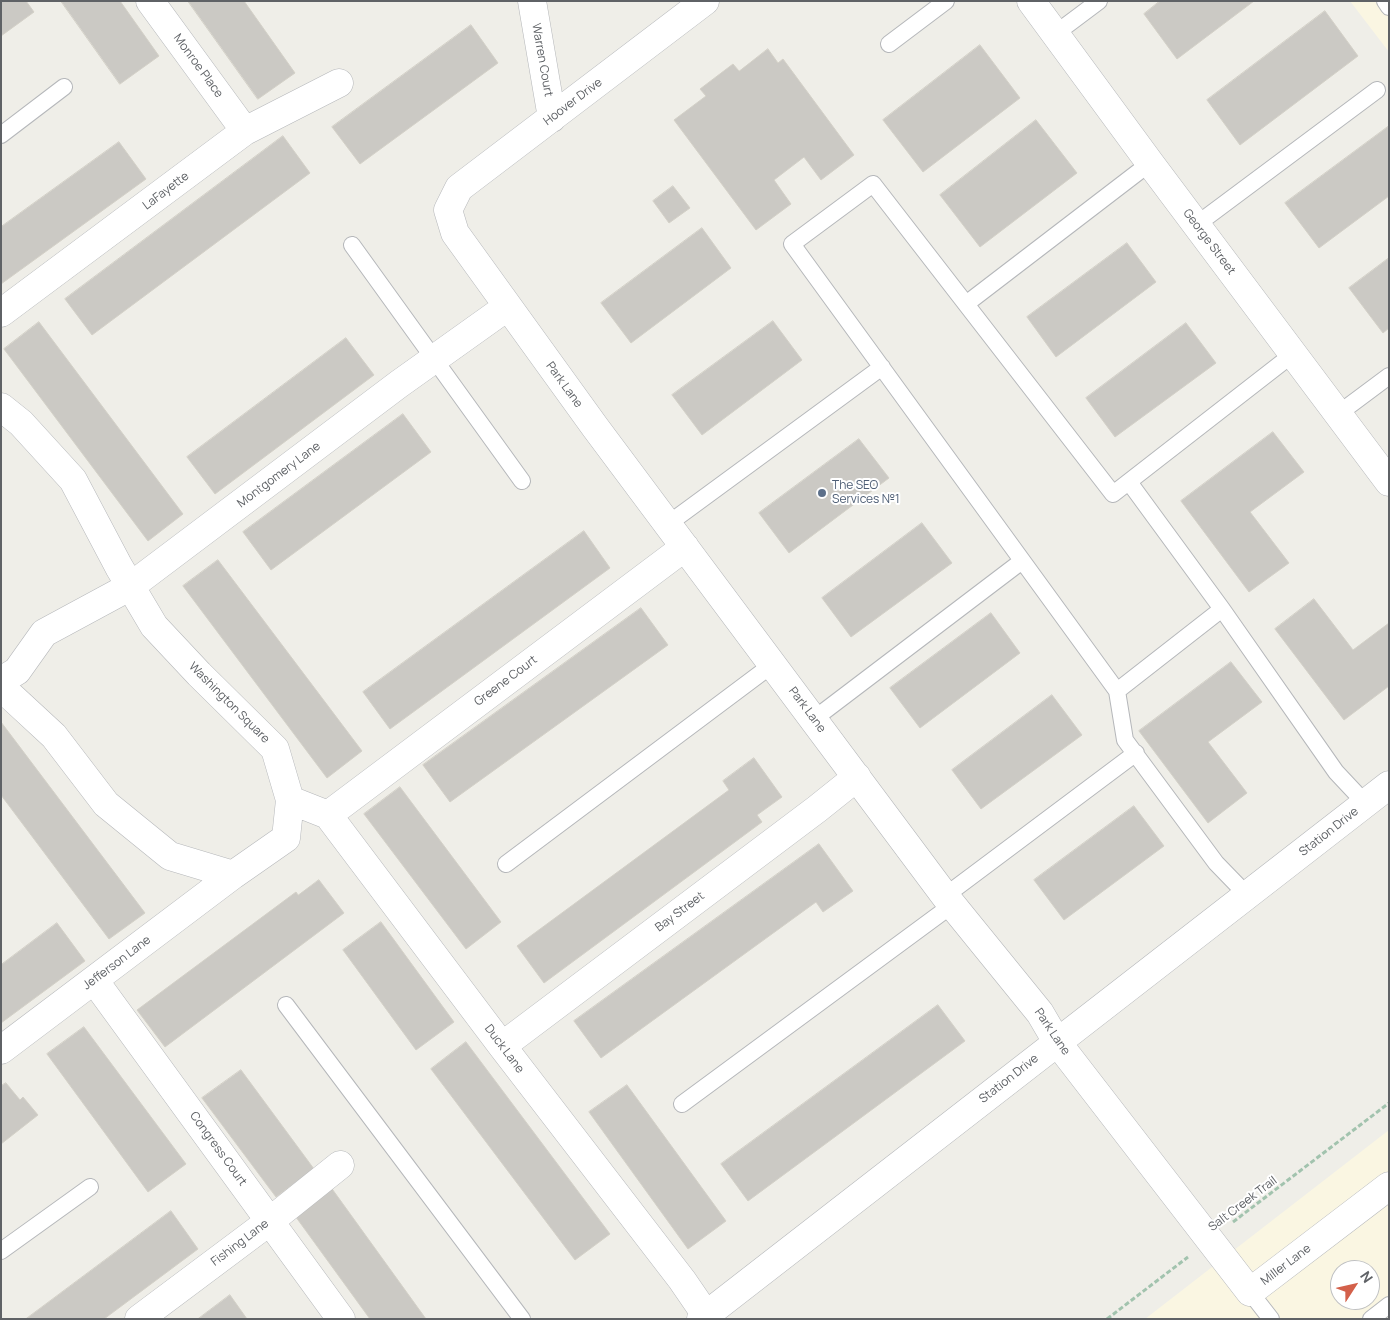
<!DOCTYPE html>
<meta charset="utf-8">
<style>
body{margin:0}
#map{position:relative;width:1390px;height:1320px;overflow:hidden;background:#efeee8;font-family:Manrope,sans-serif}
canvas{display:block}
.frame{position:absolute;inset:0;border:2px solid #5f6266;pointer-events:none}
.north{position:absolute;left:1330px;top:1260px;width:50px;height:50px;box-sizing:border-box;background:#fff;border:1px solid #bfc0c2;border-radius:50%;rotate:55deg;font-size:14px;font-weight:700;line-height:20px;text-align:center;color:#5f6266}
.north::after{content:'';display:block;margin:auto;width:18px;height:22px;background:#d3604a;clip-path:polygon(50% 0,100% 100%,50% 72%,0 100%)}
</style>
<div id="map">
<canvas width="1390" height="1320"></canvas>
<div class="frame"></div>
<div class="north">N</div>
</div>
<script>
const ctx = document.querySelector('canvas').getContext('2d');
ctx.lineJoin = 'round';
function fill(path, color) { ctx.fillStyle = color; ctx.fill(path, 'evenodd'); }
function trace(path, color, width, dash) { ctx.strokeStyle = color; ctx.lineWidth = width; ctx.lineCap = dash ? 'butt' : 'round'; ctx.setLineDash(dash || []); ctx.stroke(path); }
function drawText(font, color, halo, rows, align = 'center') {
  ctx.font = font + ' Manrope,sans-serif'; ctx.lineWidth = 4; ctx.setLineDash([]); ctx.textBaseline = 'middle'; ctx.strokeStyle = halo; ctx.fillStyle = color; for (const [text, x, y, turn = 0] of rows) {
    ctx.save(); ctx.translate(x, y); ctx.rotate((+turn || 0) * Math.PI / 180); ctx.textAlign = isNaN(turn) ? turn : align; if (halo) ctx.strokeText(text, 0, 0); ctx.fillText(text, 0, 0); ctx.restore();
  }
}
const commercial = new Path2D(`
 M1350,1H1389V52Z
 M1389,1130V1319H1145ZM1340,1270H1370V1300H1340Z`);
const building = new Path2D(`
 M1,1H26L34,12L1,36Z
 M61,1H120L159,56L120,84Z
 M188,1H244L295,73L258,99Z
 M1160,1H1254L1177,59L1144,14Z
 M1325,11L1358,56L1240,145L1207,100Z
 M471,25L498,63L360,164L332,127Z
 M980,45L1020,98L923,172L883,120Z
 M768,49L778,63L783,59L854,155L821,180L804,157L774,180L791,204L756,230L674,120L706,96L700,89L733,64L739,71Z
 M1036,120L1077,173L980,247L940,195Z
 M1389,126V196L1319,248L1285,203Z
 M283,136L310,173L92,335L65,299Z
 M119,142L146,179L1,284V227Z
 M673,186L690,208L669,223L653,201Z
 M702,228L731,268L631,343L601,303Z
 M1127,243L1156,282L1056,357L1027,317Z
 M1389,258V328L1383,333L1349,288Z
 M773,321L802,360L702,435L672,395Z
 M39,322L183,514L148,541L4,349Z
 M1186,323L1216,363L1115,437L1086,398Z
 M346,338L374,375L215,494L187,457Z
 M403,414L431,452L271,570L243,532Z
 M1273,432L1304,472L1250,512L1289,563L1249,592L1181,501Z
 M859,439L889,478L789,553L759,513Z
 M922,523L952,563L851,637L822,598Z
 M584,531L610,568L390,729L363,692Z
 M218,560L362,751L327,778L183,586Z
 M1314,599L1353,650L1389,623V686L1344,720L1275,629Z
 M641,608L668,645L450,802L423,765Z
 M991,613L1020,653L920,728L890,688Z
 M1231,662L1262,702L1208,742L1247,793L1208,823L1139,731Z
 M1052,695L1082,735L981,809L952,770Z
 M1,722L145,913L109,939L1,795Z
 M754,758L782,797L757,815L762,822L544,983L517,946L729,790L723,781Z
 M400,787L501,922L466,949L364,814Z
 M1134,806L1164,846L1064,920L1034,880Z
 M819,844L853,891L823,912L816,902L601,1058L574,1021Z
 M319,880L344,913L165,1047L137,1010L296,892L298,895Z
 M381,922L454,1022L416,1050L343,950Z
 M57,923L85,961L1,1023V965Z
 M938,1005L965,1041L748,1201L721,1164Z
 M84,1027L186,1164L148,1192L47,1054Z
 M466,1042L610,1234L575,1260L431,1069Z
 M241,1070L314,1169L276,1197L202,1098Z
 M6,1083L20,1100L23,1097L38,1115L1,1144V1086Z
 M627,1085L726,1221L688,1249L589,1112Z
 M330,1186L426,1319H370L293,1213Z
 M171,1211L198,1249L104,1319H26Z
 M230,1295L247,1319H198Z`);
const path = new Path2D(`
 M1233,1222L1389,1103
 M1107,1319L1188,1257`);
const lane = new Path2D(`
 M1385,1L1389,7
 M1055,34L1099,1
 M889,44L946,1
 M1,135L64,87
 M1196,225L1377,90
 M352,245L522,481
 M966,304L1150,163
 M1338,414L1389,376
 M1129,482L1222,609L1336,772L1366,804
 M668,524L882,367
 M1117,691L1222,609
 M814,719L1022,561
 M506,864L773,664
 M1247,895L1216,863L1125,740L1117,691L792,244L873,184L1113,494L1293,354
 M945,896L1136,753
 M286,1005L522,1319
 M682,1104L952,905
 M1,1251L90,1187
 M1250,1292L1271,1319
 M1371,1319L1389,1305`);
const street = new Path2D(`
 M150,1L245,131
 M532,1L552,118
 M705,1L459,188L448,210L455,233L595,427L945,896L1040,1013L1057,1042L1250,1292L1389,1186
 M1031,1L1150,163L1389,482
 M1,313L245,131L339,83
 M1,407L21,423L73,480L119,567L154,626L199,674L275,749L290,800L286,838L233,875L170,856L106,804L54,736L1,687
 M1,681L17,671L44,633L131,586L399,384L507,307
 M290,800L328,815L502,1046L682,1280L706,1315
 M328,815L685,547
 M94,980L341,1319
 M502,1046L817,809L857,777
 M1,1050L233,875
 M139,1319L270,1221L340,1165
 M701,1319L1389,785`);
const markers = [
 [822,493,5,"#5c6f8a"]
];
const streetNames = [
 ["Warren Court",542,60,80],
 ["Monroe Place",198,66,54],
 ["Hoover Drive",573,102,-37],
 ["LaFayette",166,191,-37],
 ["George Street",1209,242,53],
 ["Park Lane",564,385,54],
 ["Montgomery Lane",279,475,-37],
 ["Greene Court",506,681,-37],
 ["Washington Square",229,703,45],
 ["Park Lane",807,710,53],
 ["Station Drive",1329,832,-38],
 ["Bay Street",680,912,-37],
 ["Jefferson Lane",117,963,-37],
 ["Park Lane",1052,1032,56],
 ["Duck Lane",504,1049,53],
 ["Station Drive",1009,1079,-38],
 ["Congress Court",218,1149,54],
 ["Salt Creek Trail",1243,1204,-37],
 ["Fishing Lane",240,1243,-37],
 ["Miller Lane",1286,1265,-37]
];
const serviceNames = [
 ["The SEO",832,486],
 ["Services №1",832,500]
];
fill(commercial, '#faf6e2');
fill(building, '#cbc9c4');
trace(building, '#d3d0c7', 1);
trace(lane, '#b5b7ba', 18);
trace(street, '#b5b7ba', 29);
trace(path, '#a2c3ae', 3, [5, 2.5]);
trace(lane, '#fff', 16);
trace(street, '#fff', 28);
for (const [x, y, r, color] of markers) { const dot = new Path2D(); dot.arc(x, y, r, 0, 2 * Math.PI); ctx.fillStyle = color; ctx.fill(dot); trace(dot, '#fff', 2); }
drawText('12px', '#5f6266', '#fff', streetNames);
drawText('12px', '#4e5e75', '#fff', serviceNames, 'left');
</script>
